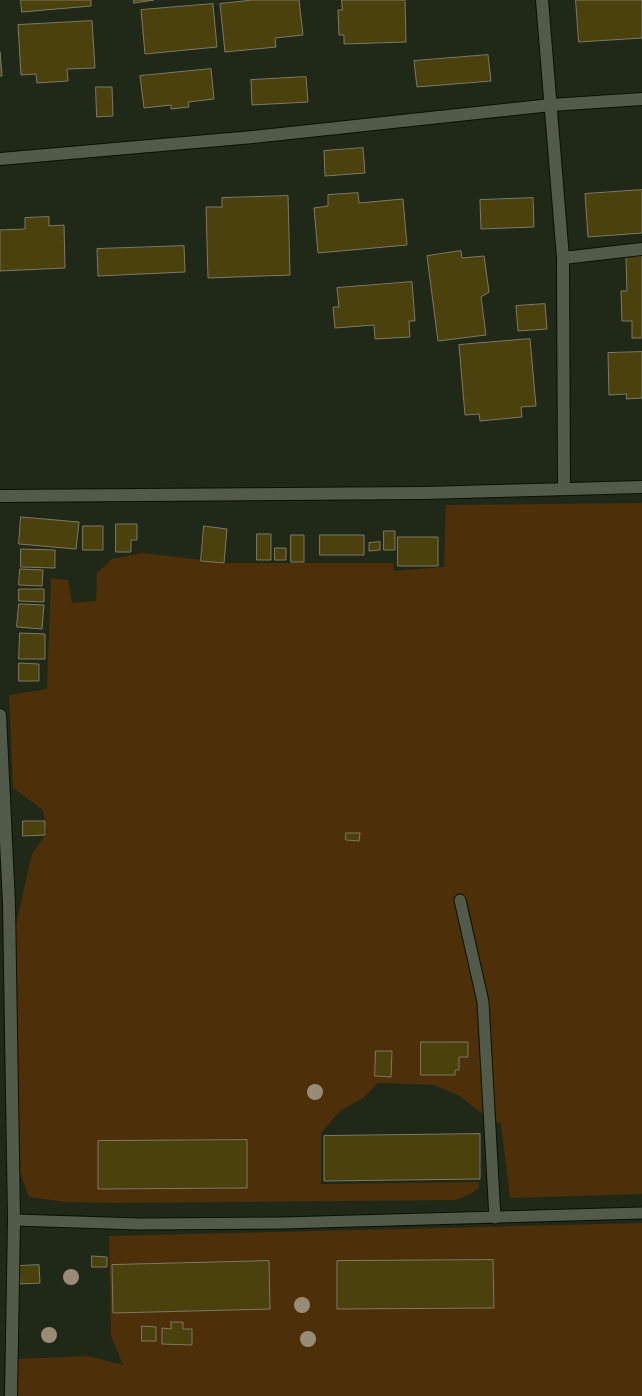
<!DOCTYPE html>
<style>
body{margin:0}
canvas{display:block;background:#202818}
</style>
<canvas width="642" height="1396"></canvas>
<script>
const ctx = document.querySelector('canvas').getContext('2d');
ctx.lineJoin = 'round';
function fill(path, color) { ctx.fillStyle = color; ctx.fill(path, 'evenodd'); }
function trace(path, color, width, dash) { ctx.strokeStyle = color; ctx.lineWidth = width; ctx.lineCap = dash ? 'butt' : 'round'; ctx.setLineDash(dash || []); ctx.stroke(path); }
const green = new Path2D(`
 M642,503V1194L510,1198L501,1124L485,1116L458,1095L434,1085L378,1083L363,1098L340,1111L321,1133V1184L479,1182V1188L470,1194L456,1200L116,1203L65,1202L29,1197L16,1161L13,938L32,854L47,833L43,810L13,788L9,695L47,689L51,578L68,580L72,603L96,601L97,573L112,559L143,553L226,563H393L394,571L444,567L446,505Z
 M642,1223V1396H13V1359L88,1356L123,1365L111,1336L109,1236Z`);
const building = new Path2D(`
 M21,0H91V6L22,12Z
 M134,0H154L134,3Z
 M253,0H299L303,35L275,38L276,47L225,52L220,4Z
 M342,0H405L406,42L344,44V35H339L338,10H342Z
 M576,0H642V38L579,42Z
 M213,4L217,47L145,54L141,10Z
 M92,21L95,68L67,69L68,81L37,83L36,74L21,75L18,25Z
 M0,52L2,76H0Z
 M488,55L491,81L417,87L414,61Z
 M211,69L214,99L188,102L189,107L171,109V105L144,108L140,76Z
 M306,77L308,102L252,105L251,80Z
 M96,87H112L113,116L97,117Z
 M363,148L365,173L325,176L324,151Z
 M642,190V233L588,237L585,194Z
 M358,193L359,203L403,199L407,245L318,253L314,208L328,206V195Z
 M288,196L290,275L208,278L206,207H222V198Z
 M533,198L534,227L481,229L480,200Z
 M49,217V226L64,225L65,268L0,271V230L25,229V218Z
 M184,246L185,272L98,276L97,249Z
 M461,251L462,258L484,256L489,292L481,297L486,335L438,341L427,256Z
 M642,256V338H632V321H622L621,291H627L626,257Z
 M412,282L415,321H409L410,337L375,339L374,325L335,328L333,307H339L337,288Z
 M545,304L547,329L518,331L516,306Z
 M530,339L536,406L521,407L522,417L480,421L479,414L465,415L459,345Z
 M642,352V398L626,399L627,394L609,395L608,353Z
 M21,517L79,522L76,549L19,544Z
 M116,524H137V540H131V552H116Z
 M83,526H103V550H83Z
 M204,526L227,529L224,563L201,561Z
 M384,531H395V550H384Z
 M257,534H271V560H257Z
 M291,535H304V562H291Z
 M320,535H364V555H320Z
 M398,537H438V566H398Z
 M380,542V550L369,551V543Z
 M275,548H286V560H275Z
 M21,549L55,550V568L21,567Z
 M20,569L43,570L42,586L19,585Z
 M19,589H44V602L19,601Z
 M19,604L44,605L42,629L17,627Z
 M20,633L45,634V659H19Z
 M19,663L39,664V681H19Z
 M23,821H45V835L23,836Z
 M346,833H360L359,841L346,840Z
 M421,1042H468V1057H459V1070H455V1075H421Z
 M376,1051H392L391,1077L375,1076Z
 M480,1134V1179L324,1181V1136Z
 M247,1140V1188L98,1189V1141Z
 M92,1256L107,1257V1267H92Z
 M493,1260L494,1308L337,1309V1261Z
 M269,1261L270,1309L113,1313L112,1265Z
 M39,1265L40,1283L20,1284L19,1266Z
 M171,1322H183V1329H192V1345L162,1344V1328L171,1329Z
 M142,1326L156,1327V1341H142Z`);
const service = new Path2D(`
 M460,900L483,1002L495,1218
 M14,1220L139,1224L282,1223L642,1213`);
const minor = new Path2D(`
 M542,0L563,258L564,488
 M0,159L253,137L551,105L642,99
 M563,258L642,249
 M0,496L424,493L642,487
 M0,715L9,904L14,1220L11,1396`);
const trees = [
 [315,1092],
 [71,1277],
 [302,1305],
 [49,1335],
 [308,1339]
];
fill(green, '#4d2f0a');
fill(building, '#4b410c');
trace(building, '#7d7965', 1);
trace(service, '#0a1004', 13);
trace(minor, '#0a1004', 14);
trace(service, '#525b49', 11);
trace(minor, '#525b49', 12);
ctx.fillStyle = '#988c77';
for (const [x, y] of trees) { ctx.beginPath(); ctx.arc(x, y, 8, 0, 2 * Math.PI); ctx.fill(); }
</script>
